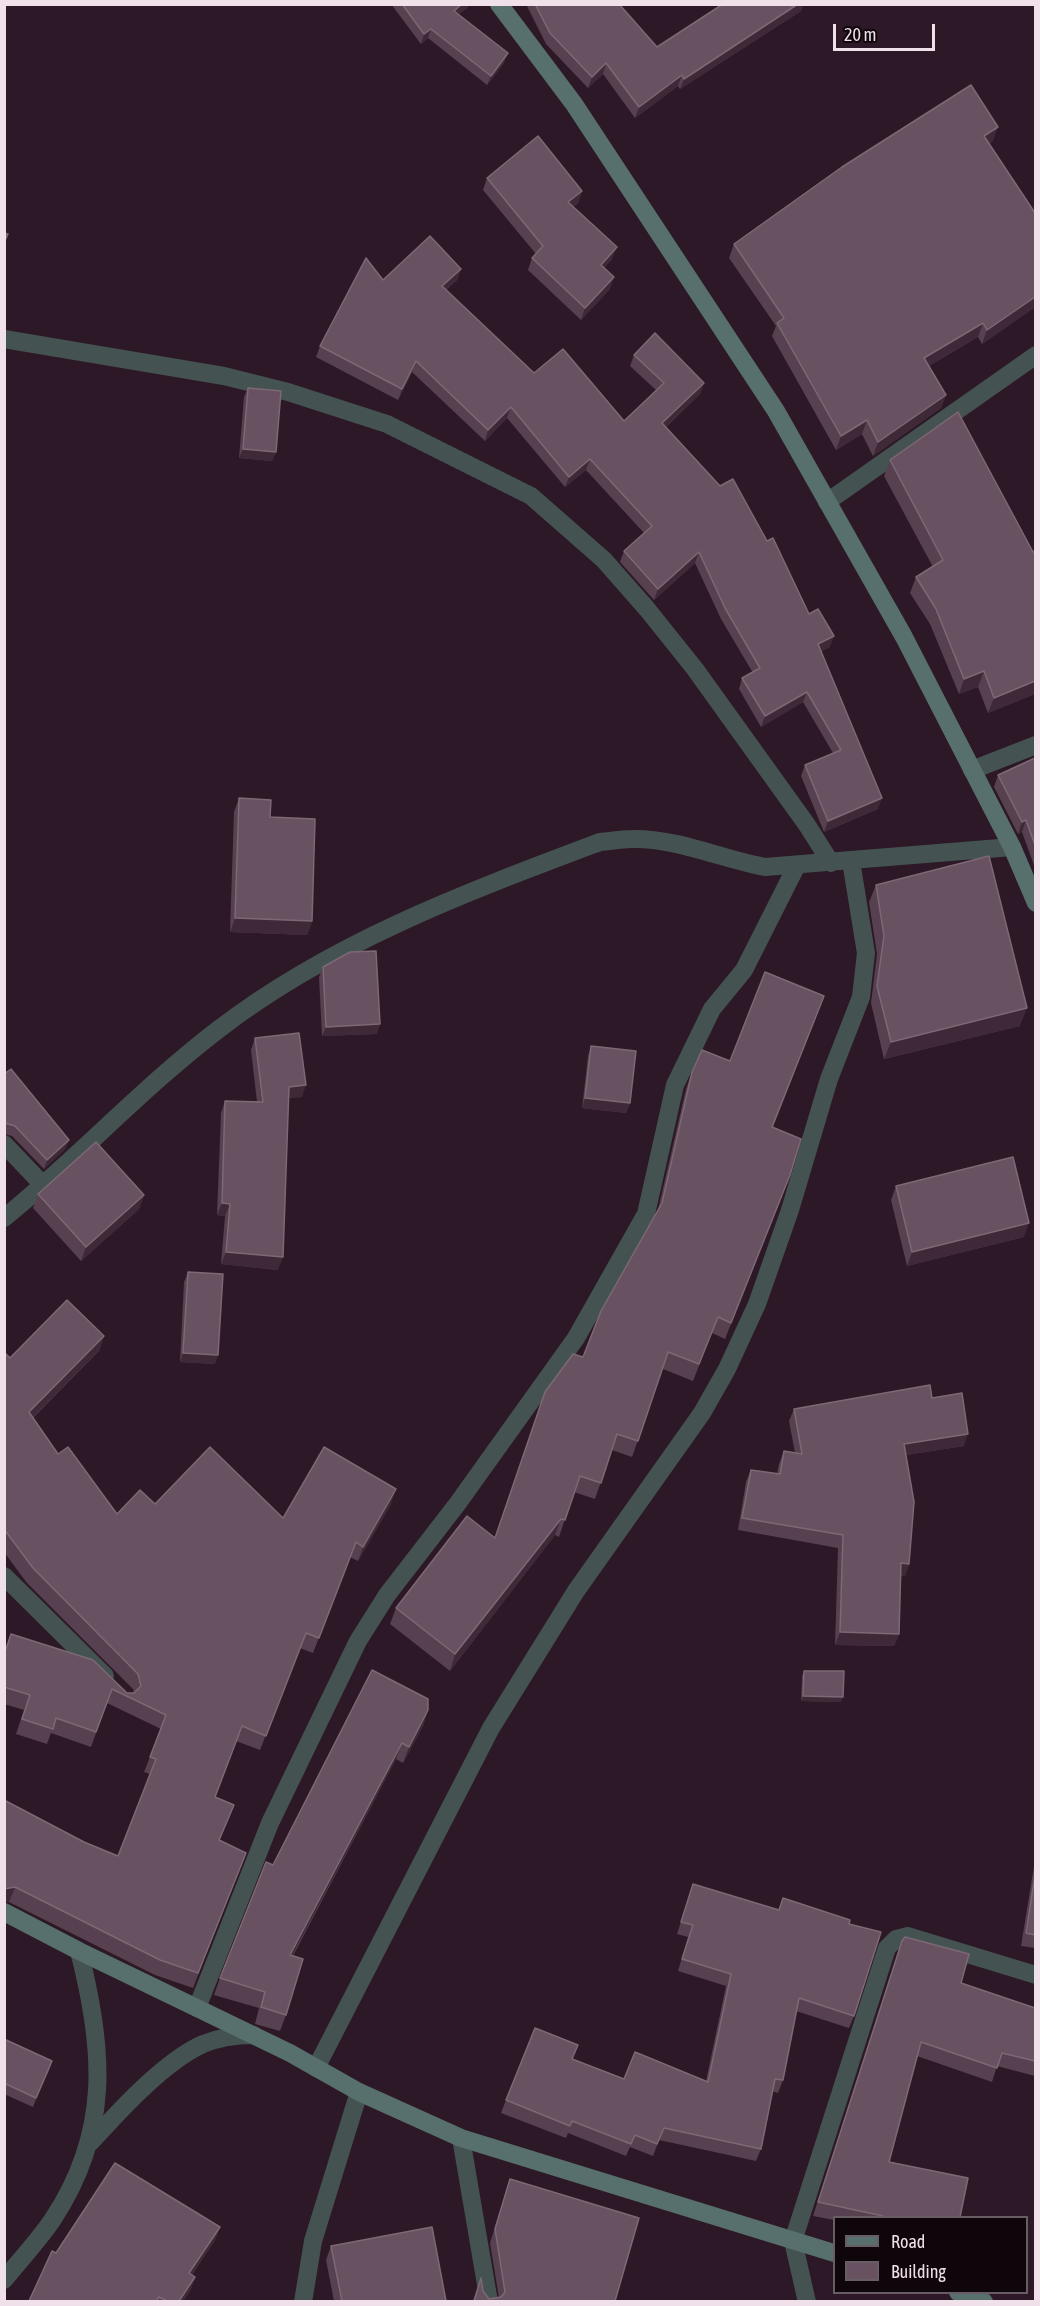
<!DOCTYPE html>
<style>
body{margin:0}
#map{position:relative;width:1040px;height:2306px;overflow:hidden;background:#2c1826;font-family:"Asap Condensed",sans-serif}
canvas{display:block}
.frame{position:absolute;inset:0;border:6px solid #efe0ea;pointer-events:none}
.legend{position:absolute;left:833px;top:2216px;width:195px;height:78px;box-sizing:border-box;background:#0f060c;border:2px solid #695d65;margin:0;padding:8px 10px;list-style:none;font-size:18px;color:#efe0ea}
.legend li{display:flex;align-items:center;gap:12px;height:30px}
.legend b{width:30px;border:2px solid #695d65}
.scale{position:absolute;left:833px;top:24px;width:102px;height:27px;box-sizing:border-box;border:3px solid #efe0ea;border-top:0;padding-left:8px;font-size:18px;line-height:21px;white-space:nowrap;color:#efe0ea;-webkit-text-stroke:4px #0f060c;paint-order:stroke}
</style>
<div id="map">
<canvas width="1040" height="2306"></canvas>
<div class="frame"></div>
<ul class="legend">
<li><b style="height:8px;background:#576f6d"></b>Road</li>
<li><b style="height:16px;background:#685261"></b>Building</li>
</ul>
<div class="scale">20 m</div>
</div>
<script>
const ctx = document.querySelector('canvas').getContext('2d');
ctx.lineJoin = 'round';
function trace(path, color, width, dash) { ctx.strokeStyle = color; ctx.lineWidth = width; ctx.lineCap = dash ? 'butt' : 'round'; ctx.setLineDash(dash || []); ctx.stroke(path); }
function fill(path, color) { ctx.fillStyle = color; ctx.fill(path, 'evenodd'); }
const street = new Path2D(`
 M4,339L224,376L288,392L387,424L531,496L604,560L647,609L695,669L807,825L831,863
 M827,502L1036,355
 M972,770L1036,745
 M4,1144L44,1186
 M4,1218C78,1158 143,1087 219,1029C332,942 467,892 600,842C611,841 622,839 632,839C676,838 722,859 765,867L1012,847
 M4,1576L105,1676
 M197,2008L270,1823L358,1641L387,1595L458,1503L576,1338L646,1214L675,1085L712,1009L744,970L797,865
 M316,2068L491,1728L576,1591L702,1413L727,1369L757,1304L790,1210L829,1079L861,997L866,953L851,861
 M461,2138L489,2302
 M91,2142C120,2110 165,2061 203,2044C220,2037 236,2035 254,2035
 M4,2280C20,2260 39,2240 53,2219C111,2131 104,2048 79,1951
 M303,2302L313,2241L359,2092
 M807,2302L793,2241L887,1948L896,1939L908,1936L1036,1975`);
const secondary = new Path2D(`
 M499,4L574,104L776,411L904,637L1012,847L1036,903
 M4,1912L79,1951L290,2053L359,2092L461,2138L834,2253
 M958,2292L984,2302`);
const wall = new Path2D(`
 M391,4H468L467,8L458,15L504,63L487,85L428,38L421,44Z
 M526,4H619L657,47L723,4H804L801,11L680,89L678,86L635,118L603,74L588,88L546,44Z
 M993,141L989,144L1035,213V307L982,344L978,337L929,366L946,395L941,408L873,456L862,434L836,450L772,336L776,326L729,258L734,244Z
 M487,178L582,191L578,203L573,207L612,259L604,268L610,289L581,320L528,270L532,258L536,254L483,190Z
 M461,269L457,280L446,290L534,373L624,421L656,390L630,366L634,355L704,383L700,394L666,427L767,541L809,614L830,647L821,651L878,809L824,832L801,776L805,765L833,753L803,702L761,727L739,689L742,678L753,673L721,619L695,563L654,600L620,562L624,551L644,533L586,470L565,487L507,418L485,441L412,372L398,400L316,357L320,346L383,280Z
 M248,388L276,452L272,461L239,458L244,397Z
 M890,460L1033,552L1035,551V694L988,713L978,687L959,694L930,624L910,593L916,577L933,567L884,476Z
 M1035,758V868L1022,832L1018,834L994,787L998,775Z
 M239,798L270,817L312,921L307,935L230,932L234,812Z
 M876,885L1020,1026L884,1059L871,1003L877,954L869,902Z
 M323,967L377,1034L322,1036L319,977Z
 M818,1012L773,1127L784,1191L725,1339L712,1333L693,1381L663,1369L632,1457L612,1450L595,1499L574,1492L559,1537L555,1535L450,1671L390,1624L396,1608L495,1538L583,1357L658,1210L686,1089L692,1072L730,1061Z
 M255,1038L302,1097L289,1098L278,1270L221,1264L225,1216L217,1215L221,1113L225,1101L257,1102L251,1050Z
 M591,1046L630,1103L626,1113L582,1108L588,1056Z
 M4,1074L69,1140L65,1149L44,1169L12,1136L4,1134Z
 M896,1186L1024,1237L907,1266L891,1200Z
 M38,1194L144,1195L139,1209L81,1261L33,1208Z
 M188,1272L215,1364L180,1362L184,1282Z
 M104,1336L99,1351L33,1418L58,1454L117,1514L155,1504L283,1518L391,1504L358,1561L350,1557L313,1653L300,1648L260,1750L236,1741L215,1797L234,1805L220,1840L240,1868L193,1988L155,1975L9,1902L4,1800L84,1842L118,1856L150,1774L144,1772L161,1729L107,1703L91,1747L51,1733L47,1744L16,1734L24,1710L4,1704V1653L11,1634L127,1693H134L133,1689L27,1583L4,1552V1352L10,1358Z
 M932,1398L964,1446L906,1455L909,1564L905,1576H900L899,1634L894,1646L835,1645L838,1548L738,1530L746,1482L751,1470L777,1474L779,1464L784,1451L795,1453L789,1421L794,1409Z
 M804,1671L841,1702L801,1701L802,1676Z
 M428,1710L423,1726L403,1763L396,1759L293,1956L286,2015L280,2031L255,2024L259,2008L214,1995L220,1978L273,1865Z
 M1035,1860V1948L1021,1946Z
 M693,1884L778,1910L849,1924L854,2016L849,2028L796,2011L783,2080L778,2093L772,2091L761,2149L756,2161L659,2140L653,2156L630,2147L626,2156L568,2133L566,2138L501,2113L506,2100L573,2059L624,2079L706,2081L726,1986L678,1971L688,1937L677,1934Z
 M902,1941L961,1983L1035,2008V2076L997,2066L992,2082L917,2056L889,2162L960,2217H834V2220L813,2216Z
 M4,2039L52,2061L33,2107L4,2094Z
 M510,2179L615,2301H473L481,2278L483,2291L489,2299L499,2298L490,2243Z
 M220,2227L215,2240L192,2275L195,2277L190,2291L183,2301H29L56,2253Z
 M331,2246L446,2301H334L326,2260Z`);
const shadedWall = new Path2D(`
 M462,4H468L467,8L450,21L454,11Z
 M798,4H804L801,11L680,89L684,79Z
 M431,29L428,38L421,44L424,34Z
 M508,53L504,63L487,85L491,76Z
 M606,63L603,74L588,88L592,77Z
 M682,75L678,86L635,118L639,107Z
 M998,127L993,141L979,150L984,136Z
 M582,191L578,203L564,214L568,202Z
 M617,247L612,259L596,277L601,265Z
 M461,269L457,280L438,297L442,286Z
 M614,277L610,289L581,320L585,308Z
 M1035,297V307L982,344L987,330Z
 M983,323L978,337L919,372L924,358Z
 M416,361L412,372L398,400L402,389Z
 M704,383L700,394L658,434L662,423Z
 M946,395L941,408L873,456L878,442Z
 M511,407L507,418L485,441L488,430Z
 M867,420L862,434L836,450L841,436Z
 M243,449L276,452L272,461L239,458Z
 M590,459L586,470L565,487L569,477Z
 M699,552L695,563L654,600L658,589Z
 M834,636L830,647L814,655L818,644Z
 M984,671L978,687L959,694L964,679Z
 M1035,681V694L988,713L994,698Z
 M807,692L803,702L761,727L765,716Z
 M882,798L878,809L824,832L828,821Z
 M1026,820L1022,832L1018,834L1022,822Z
 M235,918L312,921L307,935L230,932Z
 M1027,1008L1020,1026L884,1059L891,1042Z
 M380,1024L377,1034L322,1036L326,1027Z
 M306,1085L302,1097L285,1099L289,1087Z
 M585,1098L630,1103L626,1113L582,1108Z
 M69,1140L65,1149L44,1169L47,1160Z
 M144,1195L139,1209L81,1261L86,1247Z
 M222,1203L230,1204L225,1216L217,1215Z
 M1029,1223L1024,1237L907,1266L912,1252Z
 M226,1252L283,1257L278,1270L221,1264Z
 M104,1336L99,1351L23,1427L29,1412Z
 M183,1353L218,1355L215,1364L180,1362Z
 M968,1434L964,1446L900,1456L904,1444Z
 M396,1489L391,1504L358,1561L363,1547Z
 M561,1519L555,1535L450,1671L455,1654Z
 M901,1563L909,1564L905,1576H896Z
 M840,1632L899,1634L894,1646L835,1645Z
 M803,1696L843,1697L841,1702L801,1701Z
 M428,1710L423,1726L403,1763L409,1747Z
 M402,1743L396,1759L284,1971L290,1955Z
 M15,1887L9,1902L4,1903V1889Z
 M52,2061L49,2071L33,2107L36,2098Z
 M220,2227L215,2240L184,2287L189,2273Z
 M195,2277L190,2291L183,2301H179Z`);
const building = new Path2D(`
 M402,4H462L454,11L508,53L491,76L431,29L424,34Z
 M535,4H619L657,47L723,4H798L684,79L682,75L639,107L606,63L592,77L550,33Z
 M971,85L998,127L984,136L1035,213V297L987,330L983,323L924,358L946,395L878,442L867,420L841,436L777,323L784,318L734,244L842,167Z
 M538,136L582,191L568,202L617,247L601,265L614,277L585,308L532,258L543,246L487,178Z
 M4,233L8,234L4,243Z
 M430,236L461,269L442,286L534,373L563,349L624,421L664,383L634,355L655,333L704,383L662,423L720,486L733,479L767,541L773,538L809,614L818,609L834,636L818,644L882,798L828,821L805,765L841,750L807,692L765,716L742,678L760,668L725,608L699,552L658,589L624,551L652,526L590,459L569,477L511,407L488,430L416,361L402,389L320,346L366,258L383,280Z
 M248,388L281,391L276,452L243,449Z
 M958,412L1033,552L1035,551V681L994,698L984,671L964,679L936,609L916,577L943,560L890,460Z
 M1035,758V845L1026,820L1022,822L998,775Z
 M239,798L271,800L270,817L315,819L312,921L235,918Z
 M989,856L1027,1008L891,1042L877,986L884,936L876,885Z
 M376,951L380,1024L326,1027L323,967L350,952Z
 M765,972L824,996L772,1127L801,1139L790,1175L731,1323L718,1317L699,1364L668,1352L638,1441L617,1434L601,1483L580,1476L565,1520L561,1519L455,1654L396,1608L467,1516L495,1538L545,1392L573,1354L583,1357L601,1311L662,1203L692,1072L702,1050L730,1061Z
 M299,1033L306,1085L289,1087L283,1257L226,1252L230,1204L222,1203L225,1101L263,1102L255,1038Z
 M591,1046L636,1051L630,1103L585,1098Z
 M11,1069L69,1140L47,1160L15,1126L5,1123L4,1124V1074Z
 M96,1142L144,1195L86,1247L38,1194Z
 M1013,1157L1029,1223L912,1252L896,1186Z
 M188,1272L223,1274L218,1355L183,1353Z
 M67,1300L104,1336L29,1412L58,1454L68,1447L117,1514L140,1490L155,1504L210,1447L283,1518L324,1447L396,1489L363,1547L356,1542L319,1638L306,1633L266,1736L242,1726L215,1797L234,1805L219,1840L246,1853L198,1973L160,1960L15,1887L4,1889V1800L84,1842L118,1856L156,1759L150,1757L166,1715L112,1689L96,1732L56,1718L53,1729L22,1719L30,1695L4,1687V1655L11,1634L93,1660L127,1693H134L141,1686L138,1674L33,1568L4,1529V1352L10,1358Z
 M930,1385L932,1398L962,1393L968,1434L904,1444L914,1502L909,1564L901,1563L899,1634L840,1632L843,1535L742,1518L751,1470L780,1474L784,1451L802,1454L794,1409Z
 M372,1670L428,1699V1710L409,1747L402,1743L290,1955L303,1959L286,2015L261,2007L265,1992L220,1978L266,1862L273,1865Z
 M804,1671H844L843,1697L803,1696Z
 M1035,1875V1935L1026,1933Z
 M693,1884L779,1910L783,1898L850,1920L849,1924L881,1932L854,2016L799,1998L783,2080L775,2079L761,2149L664,2128L657,2144L635,2135L631,2144L572,2121L570,2126L506,2100L535,2028L578,2045L572,2059L624,2079L635,2052L708,2082L731,1974L682,1959L693,1925L681,1922Z
 M905,1937L969,1954L961,1983L1035,2008V2061L1002,2053L997,2068L921,2042L889,2162L968,2178L960,2217H883V2216L818,2202L902,1941Z
 M4,2039L52,2061L36,2098L4,2083Z
 M115,2163L220,2227L189,2273L195,2277L179,2301H167L159,2297L156,2301H29L52,2251L56,2253Z
 M510,2179L639,2218L615,2301H474L481,2278L483,2291L489,2299L501,2297L505,2292L495,2229Z
 M432,2227L446,2301H342L331,2246Z`);
trace(street, '#445351', 18);
trace(secondary, '#576f6d', 18);
fill(wall, '#574151');
fill(shadedWall, '#3f2939');
fill(building, '#685261');
trace(building, '#7d6876', 1.5);
</script>
